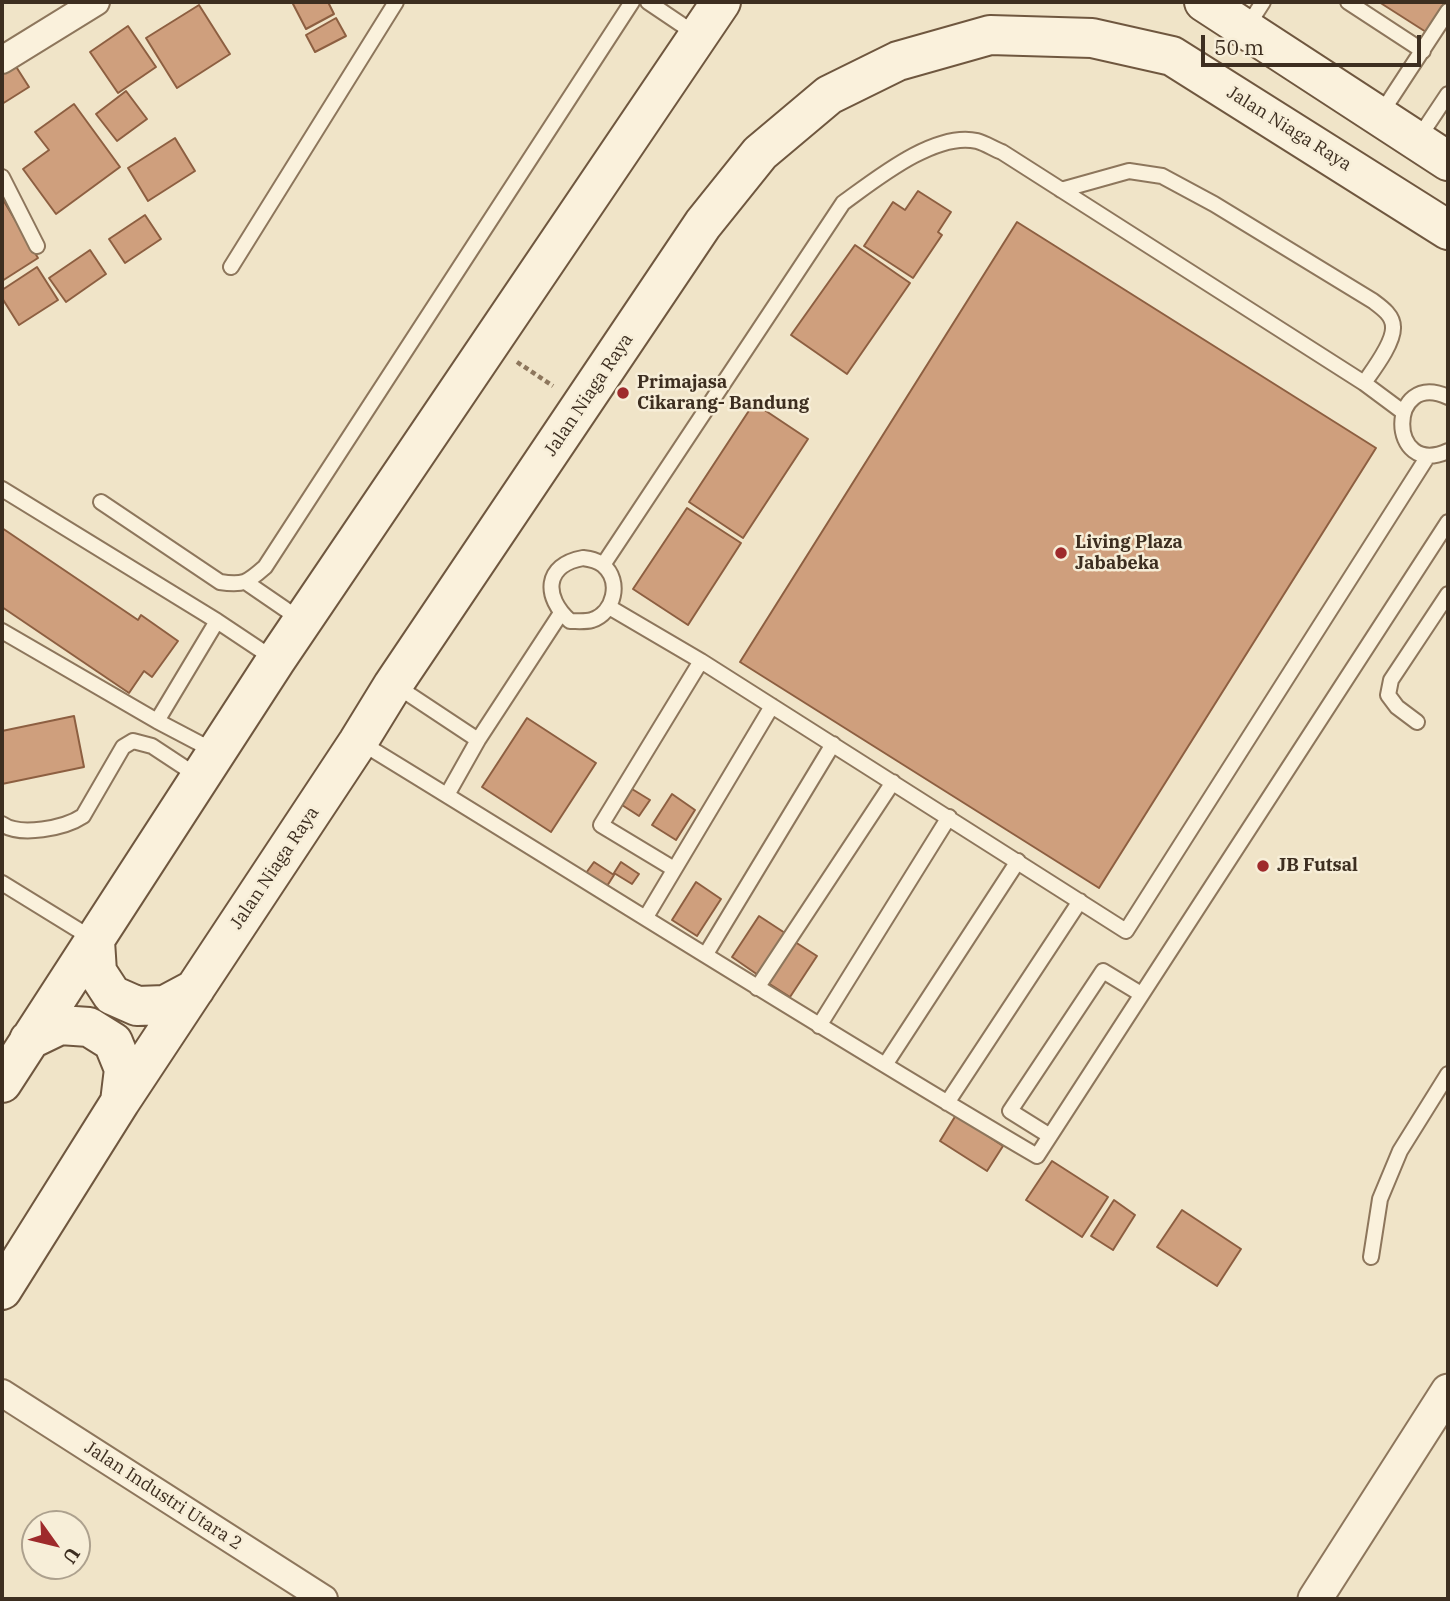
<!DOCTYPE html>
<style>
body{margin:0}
#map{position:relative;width:1450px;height:1601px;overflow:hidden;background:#f0e4c8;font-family:"IBM Plex Serif",serif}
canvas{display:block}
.frame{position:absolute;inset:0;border:4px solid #3d2e20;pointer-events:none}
.north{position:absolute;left:21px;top:1510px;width:70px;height:70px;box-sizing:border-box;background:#f7eed8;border:2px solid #ada18e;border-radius:50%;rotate:124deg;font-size:19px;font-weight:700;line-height:28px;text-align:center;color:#3d2e20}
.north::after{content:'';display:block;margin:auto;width:24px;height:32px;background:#9e2a2b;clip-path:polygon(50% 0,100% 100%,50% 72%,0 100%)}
.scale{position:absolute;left:1201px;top:35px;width:220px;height:32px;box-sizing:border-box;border:4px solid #3d2e20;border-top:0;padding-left:9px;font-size:21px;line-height:24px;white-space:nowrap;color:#3d2e20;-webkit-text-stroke:5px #f7eed8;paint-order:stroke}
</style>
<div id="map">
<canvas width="1450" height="1601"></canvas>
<div class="frame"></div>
<div class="north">U</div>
<div class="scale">50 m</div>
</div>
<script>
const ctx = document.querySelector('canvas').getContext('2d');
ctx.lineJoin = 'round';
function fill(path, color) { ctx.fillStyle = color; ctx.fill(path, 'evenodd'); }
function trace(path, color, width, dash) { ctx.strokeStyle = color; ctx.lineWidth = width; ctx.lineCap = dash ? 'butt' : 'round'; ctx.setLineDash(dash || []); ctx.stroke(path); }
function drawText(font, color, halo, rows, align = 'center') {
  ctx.font = font + ' "IBM Plex Serif",serif'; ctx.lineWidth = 5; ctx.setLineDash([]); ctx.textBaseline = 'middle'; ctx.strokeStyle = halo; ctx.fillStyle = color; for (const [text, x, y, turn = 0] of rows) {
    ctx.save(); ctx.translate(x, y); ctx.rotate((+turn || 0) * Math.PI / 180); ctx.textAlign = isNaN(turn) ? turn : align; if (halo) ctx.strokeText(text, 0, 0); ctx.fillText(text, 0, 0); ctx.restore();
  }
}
const building = new Path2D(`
 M292,2H328L334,14L306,29Z
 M1379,2H1445L1426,32Z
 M199,5L230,54L177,88L146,38Z
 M336,18L346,36L315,52L306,35Z
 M128,26L156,67L118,93L90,52Z
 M15,65L29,87L2,104V73Z
 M126,91L147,119L117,141L96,114Z
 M74,104L120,167L56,214L23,169L49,150L35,132Z
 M175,138L195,171L148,201L128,168Z
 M918,191L951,212L938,232L942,235L913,278L864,246L893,202L905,210Z
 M2,198L38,258L2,281Z
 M145,215L161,239L125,263L109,239Z
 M1017,222L1376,448L1099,888L740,662Z
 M855,245L910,283L847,374L791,335Z
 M90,250L106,274L66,302L49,278Z
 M37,267L58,300L19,325L2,298V290Z
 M754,403L808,439L743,538L689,502Z
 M687,508L741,543L688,625L633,589Z
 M2,528L138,620L141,615L178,641L152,677L144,671L129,693L2,607Z
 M74,716L84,767L2,784V731Z
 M527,718L596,763L551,832L482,787Z
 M632,789L650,800L639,816L622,805Z
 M672,794L695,810L676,840L652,825Z
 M594,862L614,875L607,886L586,873Z
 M621,862L639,874L632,884L614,873Z
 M696,882L721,899L697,936L672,920Z
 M759,916L785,933L758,975L732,957Z
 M792,940L817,956L790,997L765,981Z
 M956,1115L1003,1146L987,1171L940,1141Z
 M1052,1161L1108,1197L1082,1237L1026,1200Z
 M1114,1200L1135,1215L1113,1250L1091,1236Z
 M1182,1210L1241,1249L1217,1286L1157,1247Z`);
const path = new Path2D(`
 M517,362L553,386`);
const service = new Path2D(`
 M648,2L697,35
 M1348,2L1423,51
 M1247,27L1263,2
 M1380,115L1448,11
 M1418,139L1448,94
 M2,177L37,246
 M1061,190L1129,171L1162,176L1214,204L1373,301C1381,307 1393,315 1393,327C1394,343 1373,370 1364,383
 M231,267L396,2
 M1448,397C1387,369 1387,479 1448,451
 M2,489L217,621L157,721
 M101,502L220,582C244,586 248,582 265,567L632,2
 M583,558C590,559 597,560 603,565C622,581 614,613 592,620C585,622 577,621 570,621C543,597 544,565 583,558Z
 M603,565L843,203C875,180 935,131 977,141C985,143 994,149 1002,152L1364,383L1403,412
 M247,583L301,620
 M609,607L701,661L1126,931L1428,456
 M217,621L274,659
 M2,631L157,721L216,752
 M395,685L478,740
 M1417,722L1397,707L1388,695L1391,680L1448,594
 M360,742C586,880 809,1022 1037,1156L1448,522
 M447,795L478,740L561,613
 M2,824C20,837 65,828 83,816L123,747L133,741L152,746L199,777
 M674,869L601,825L701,661
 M2,883L93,939
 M646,917L772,706
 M706,954L833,744
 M757,988L893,782
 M819,1026L949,817
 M885,1065L1018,861
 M947,1103L1080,901
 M1050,1136L1010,1111L1103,971L1141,994
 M1371,1257L1380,1199L1400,1151L1448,1074`);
const minor = new Path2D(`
 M2,60L96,2
 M2,1393L324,1599`);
const tertiary = new Path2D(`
 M1315,1599L1448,1391`);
const secondary = new Path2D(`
 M1204,2L1448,161
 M95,941L97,972L112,995L137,1006L165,1005L195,989
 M29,1040L60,1025L89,1027L113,1042L124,1069L120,1102
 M2,1083L276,660L721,2
 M2,1290L120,1102L358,742L393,685L703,224L760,153L829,95L898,61L990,35L1092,38L1172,56L1448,230`);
const markers = [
 [623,393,7,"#9e2a2b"],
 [1061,553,7,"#9e2a2b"],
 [1263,866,7,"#9e2a2b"]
];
const streetNames = [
 ["Jalan Niaga Raya",1289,129,32],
 ["Jalan Niaga Raya",589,395,-56],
 ["Jalan Niaga Raya",275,868,-56],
 ["Jalan Industri Utara 2",163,1496,33]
];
const poiNames = [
 ["Primajasa",637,383],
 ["Cikarang- Bandung",637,404],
 ["Living Plaza",1075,543],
 ["Jababeka",1075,564],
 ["JB Futsal",1277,866]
];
fill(building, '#cf9f7d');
trace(building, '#8d5f41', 2);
trace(service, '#8d765c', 18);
trace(minor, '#8d765c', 30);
trace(tertiary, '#8d765c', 37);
trace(secondary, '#6f573f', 42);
trace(path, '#8d765c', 4.5, [5, 3.5]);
trace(service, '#faf1dc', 14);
trace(minor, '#faf1dc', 26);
trace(tertiary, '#faf1dc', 33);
trace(secondary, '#faf1dc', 38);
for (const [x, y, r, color] of markers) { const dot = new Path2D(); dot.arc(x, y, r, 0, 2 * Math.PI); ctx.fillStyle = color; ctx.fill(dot); trace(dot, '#f7eed8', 2.5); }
drawText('18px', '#3d2e20', '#f7eed8', streetNames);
drawText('bold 18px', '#3d2e20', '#f7eed8', poiNames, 'left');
</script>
